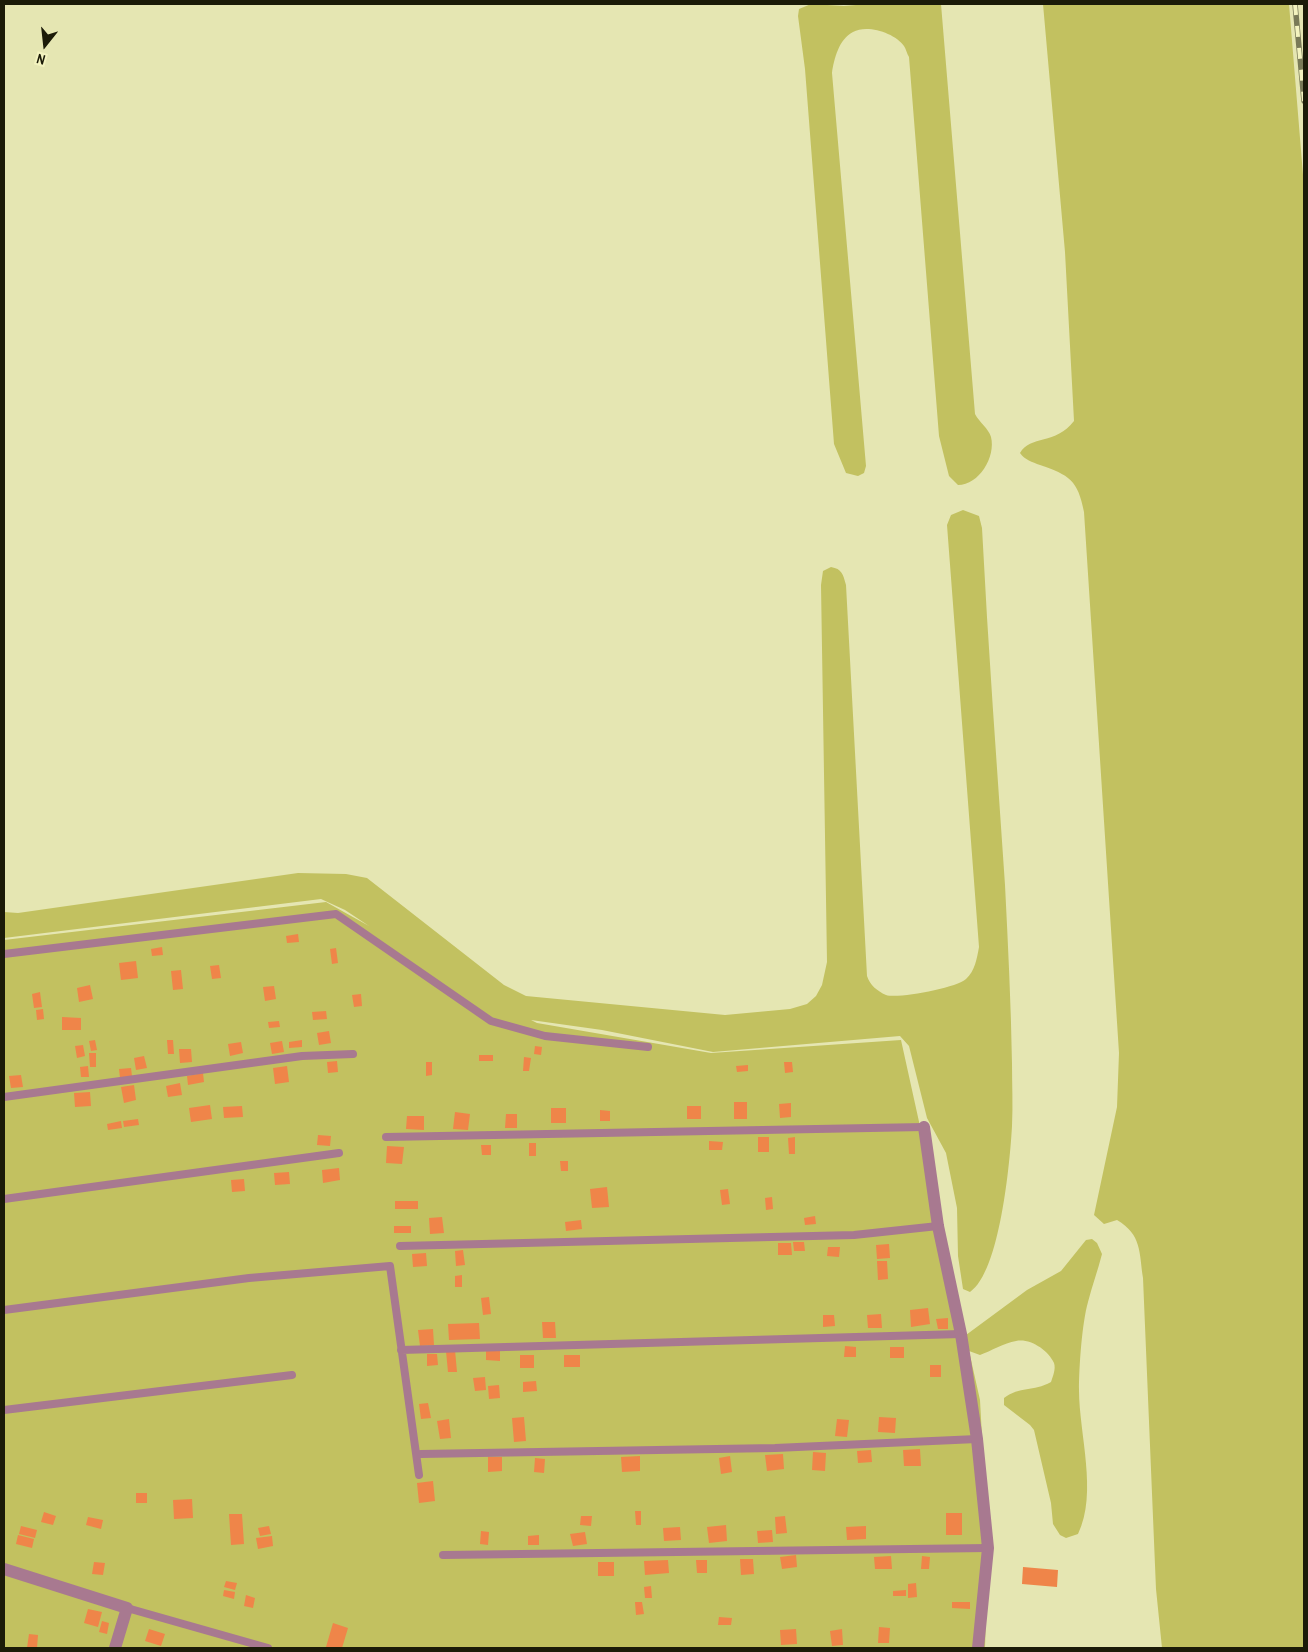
<!DOCTYPE html>
<style>
body{margin:0}
#map{position:relative;width:1308px;height:1652px;overflow:hidden;background:#e5e6b2;font-family:"Archivo Narrow",sans-serif}
canvas{display:block}
.frame{position:absolute;inset:0;border:5px solid #1b1b08;pointer-events:none}
.north{position:absolute;left:20px;top:20px;width:50px;height:50px;-webkit-text-stroke:4px #f3f3bf;paint-order:stroke;rotate:196deg;font-size:14px;font-weight:700;line-height:20px;text-align:center;color:#1b1b08}
.north::after{content:'';display:block;margin:auto;width:18px;height:22px;background:#1b1b08;clip-path:polygon(50% 0,100% 100%,50% 72%,0 100%)}
</style>
<div id="map">
<canvas width="1308" height="1652"></canvas>
<div class="frame"></div>
<div class="north">N</div>
</div>
<script>
const ctx = document.querySelector('canvas').getContext('2d');
ctx.lineJoin = 'round';
function fill(path, color) { ctx.fillStyle = color; ctx.fill(path, 'evenodd'); }
function trace(path, color, width, dash) { ctx.strokeStyle = color; ctx.lineWidth = width; ctx.lineCap = dash ? 'butt' : 'round'; ctx.setLineDash(dash || []); ctx.stroke(path); }
const green = new Path2D(`
 M811,4L844,6L868,4H941L975,414C979,422 989,429 991,437C996,457 979,485 958,485L949,476L939,436L909,57C907,54 906,49 904,46C895,33 867,24 853,32C839,39 834,59 832,73L866,466L864,473L858,476L846,473L834,444L805,69L798,16L799,9Z
 M1043,4H1289L1304,187V1648H1162L1156,1589L1143,1278C1139,1252 1142,1235 1117,1220L1104,1224L1094,1215L1117,1107L1119,1053L1084,512C1078,480 1069,475 1040,465C1032,462 1025,460 1020,453C1030,435 1056,445 1074,421L1065,252Z
 M963,510L979,516L982,528C988,647 997,766 1005,885C1008,945 1011,1004 1012,1064C1012,1084 1013,1105 1012,1126C1010,1162 1000,1272 970,1292L963,1289L958,1256L957,1208L946,1153L927,1118L909,1046L900,1036L713,1052L602,1030L531,1020L537,1023L711,1053L901,1040L966,1335L1027,1290L1061,1271L1086,1240L1092,1239L1097,1243L1102,1254C1098,1270 1092,1286 1088,1302C1082,1323 1079,1367 1079,1390C1079,1434 1098,1493 1078,1534L1066,1538L1060,1535L1053,1524L1051,1503L1034,1430L1030,1425L1004,1405V1398C1020,1386 1033,1392 1051,1382C1053,1376 1056,1369 1054,1363C1048,1350 1030,1338 1016,1341C1004,1343 991,1351 980,1355L969,1351L980,1400L988,1548L985,1648H4V940L326,902L369,926L345,910L321,899L4,938V912L18,913L298,873L346,874L367,878L504,985L526,996L725,1015L790,1009L807,1004L816,996L822,985L827,962L821,585L823,571L831,567C842,569 843,574 846,585L867,976C870,985 877,991 886,995C898,999 956,988 966,979C975,971 977,958 979,947L947,525L951,515Z`);
const building = new Path2D(`
 M298,934L299,942L287,943L286,936Z
 M162,947L163,955L152,956L151,949Z
 M336,948L338,963L332,964L330,949Z
 M136,961L138,978L121,980L119,963Z
 M219,965L221,978L212,979L210,966Z
 M181,970L183,989L173,990L171,971Z
 M90,985L93,999L79,1002L77,988Z
 M274,986L276,999L265,1001L263,987Z
 M40,992L42,1007L34,1008L32,994Z
 M361,994L362,1006L354,1007L352,995Z
 M43,1009L44,1019L37,1020L36,1010Z
 M326,1011L327,1019L313,1020L312,1012Z
 M62,1017L81,1018V1030H62Z
 M279,1021L280,1027L269,1028L268,1022Z
 M329,1031L331,1043L319,1045L317,1033Z
 M95,1040L97,1050L91,1051L89,1041Z
 M167,1040H173L174,1054H168Z
 M302,1040V1047L289,1048V1042Z
 M282,1041L284,1052L272,1054L270,1043Z
 M241,1042L243,1053L230,1056L228,1044Z
 M83,1045L85,1056L77,1058L75,1046Z
 M535,1046L542,1047L541,1055L534,1054Z
 M179,1049H191L192,1062L180,1063Z
 M89,1053H96V1067H90Z
 M479,1055H493V1061H479Z
 M144,1056L147,1068L136,1070L134,1058Z
 M524,1057L531,1058L529,1071H523Z
 M337,1061L338,1072L328,1073L327,1062Z
 M426,1062H432V1075L426,1076Z
 M784,1062H792L793,1072L785,1073Z
 M748,1065V1071L737,1072L736,1066Z
 M88,1066L89,1077H81L80,1067Z
 M287,1066L289,1082L275,1084L273,1068Z
 M131,1068L132,1076L120,1078L119,1069Z
 M203,1073L204,1082L188,1085L187,1076Z
 M21,1075L23,1087L11,1088L9,1076Z
 M180,1083L182,1095L168,1097L166,1086Z
 M134,1085L136,1100L124,1103L121,1087Z
 M90,1092L91,1106L75,1107L74,1093Z
 M734,1102H747V1119H734Z
 M791,1103V1117L780,1118L779,1104Z
 M210,1105L212,1119L191,1122L189,1108Z
 M242,1106L243,1117L224,1118L223,1107Z
 M687,1106H701V1119H687Z
 M551,1108H566V1123H551Z
 M600,1110L610,1111V1121H600Z
 M455,1112L470,1114L468,1130L453,1129Z
 M506,1114H517V1128H505Z
 M407,1116H424V1130L406,1129Z
 M138,1119L139,1125L124,1127L123,1121Z
 M121,1121L122,1128L108,1130L107,1124Z
 M318,1135L331,1136L330,1146L317,1145Z
 M758,1137H769V1152H758Z
 M795,1137V1154H789L788,1138Z
 M709,1141L723,1142L722,1150H709Z
 M529,1143H536V1156H529Z
 M481,1145H491V1155H482Z
 M387,1146L404,1147L402,1164L386,1163Z
 M560,1161H568V1171H561Z
 M339,1168L340,1180L323,1183L322,1170Z
 M289,1172L290,1184L275,1185L274,1173Z
 M244,1179L245,1191L232,1192L231,1180Z
 M607,1187L609,1207L592,1208L590,1189Z
 M728,1189L730,1204L722,1205L720,1190Z
 M772,1197L773,1209L766,1210L765,1198Z
 M395,1201H418V1209H395Z
 M815,1216L816,1224L805,1225L804,1218Z
 M442,1217L444,1233L430,1234L429,1218Z
 M581,1220L582,1229L566,1231L565,1222Z
 M394,1226H411V1233H394Z
 M793,1242H804L805,1251H794Z
 M778,1243H791L792,1255H778Z
 M889,1244L890,1258L877,1259L876,1245Z
 M828,1247H840L839,1257L827,1256Z
 M463,1250L465,1265L456,1266L455,1251Z
 M426,1253L427,1266L413,1267L412,1254Z
 M877,1261H887L888,1279L878,1280Z
 M462,1275V1287H455V1276Z
 M489,1297L491,1314L483,1315L481,1298Z
 M928,1308L930,1324L911,1327L910,1310Z
 M881,1314L882,1328H868L867,1315Z
 M823,1315H834L835,1326L823,1327Z
 M948,1318V1329H938L936,1319Z
 M542,1322H555L556,1338H543Z
 M479,1323L480,1339L449,1340L448,1324Z
 M433,1329L434,1345L420,1346L418,1330Z
 M845,1346L856,1347V1357H844Z
 M890,1347H904V1358H890Z
 M455,1350L457,1372H448L446,1351Z
 M486,1350H500V1361L486,1360Z
 M427,1354H437L438,1365L427,1366Z
 M520,1355H534V1368H520Z
 M564,1355H580V1367H564Z
 M930,1365H941V1377H930Z
 M485,1377L486,1390L475,1391L473,1378Z
 M536,1381L537,1391L523,1392V1382Z
 M499,1385L500,1398L489,1399L488,1386Z
 M428,1403L431,1418L421,1419L419,1404Z
 M524,1417L526,1441L514,1442L512,1418Z
 M879,1417L896,1418L895,1433L878,1432Z
 M449,1419L451,1438L440,1439L437,1421Z
 M837,1419L849,1420L847,1437L835,1436Z
 M920,1449L921,1466H904L903,1450Z
 M871,1450L872,1462L858,1463L857,1451Z
 M813,1452L826,1453L825,1471L812,1470Z
 M783,1454L784,1469L767,1471L765,1455Z
 M640,1456V1471L622,1472L621,1457Z
 M730,1456L732,1472L721,1474L719,1458Z
 M488,1457H502V1471L488,1472Z
 M535,1458L545,1459L544,1473L534,1472Z
 M433,1481L435,1501L419,1503L417,1483Z
 M136,1493H147V1503H136Z
 M192,1499L193,1518L174,1519L173,1500Z
 M635,1511H641V1525H636Z
 M44,1512L56,1516L53,1525L41,1522Z
 M946,1513H962V1535H946Z
 M229,1514H242L244,1544L231,1545Z
 M581,1516H592L591,1526L580,1525Z
 M785,1516L787,1533L776,1534L775,1517Z
 M88,1517L103,1520L101,1529L86,1525Z
 M726,1525L727,1541L709,1543L707,1527Z
 M21,1526L37,1530L35,1538L19,1534Z
 M269,1526L271,1534L260,1536L258,1528Z
 M866,1526V1539L847,1540L846,1527Z
 M680,1527L681,1540L664,1541L663,1528Z
 M772,1530L773,1542L758,1543L757,1531Z
 M481,1531L489,1532L488,1545L480,1544Z
 M585,1532L587,1544L573,1546L570,1534Z
 M18,1535L34,1539L32,1548L16,1544Z
 M539,1535V1545H528V1536Z
 M272,1536L273,1546L258,1549L256,1538Z
 M796,1555L797,1567L782,1569L780,1557Z
 M891,1556L892,1569H875L874,1557Z
 M922,1556L930,1557L929,1569H921Z
 M740,1559H753L754,1574L741,1575Z
 M668,1560L669,1573L645,1575L644,1561Z
 M696,1560H707V1573H697Z
 M94,1562L105,1563L103,1575L92,1574Z
 M598,1562H614V1576H598Z
 M1023,1567L1058,1570L1057,1587L1022,1584Z
 M226,1581L237,1583L235,1590L224,1587Z
 M916,1583L917,1597L908,1598V1584Z
 M651,1586L652,1598H645L644,1587Z
 M224,1590L235,1592L234,1599L223,1596Z
 M906,1590V1596H893V1591Z
 M246,1595L255,1598L253,1608L244,1606Z
 M635,1602H642L644,1614L636,1615Z
 M952,1602H970V1609L952,1608Z
 M88,1609L102,1612L98,1627L84,1623Z
 M719,1617L732,1618L731,1625H718Z
 M102,1621L109,1623L107,1634L99,1632Z
 M333,1623L348,1628L342,1648L326,1647Z
 M879,1627L890,1628L889,1643H878Z
 M149,1629L165,1634L161,1646L145,1641Z
 M796,1629L797,1644L781,1645L780,1630Z
 M842,1629L843,1645L832,1646L830,1631Z
 M29,1634L38,1635L37,1648H27Z`);
const service = new Path2D(`
 M4,954L336,914L491,1021L545,1036L648,1047
 M4,1097L302,1056L353,1054
 M386,1137L924,1127
 M4,1199L339,1153
 M400,1246L854,1235L938,1226
 M4,1310L249,1278L390,1266L419,1475
 M401,1350L961,1334
 M4,1410L292,1375
 M421,1454L775,1448L977,1439
 M443,1555L988,1548
 M127,1608L268,1648`);
const minor = new Path2D(`
 M924,1127L938,1226L961,1334L977,1439L988,1548L978,1648
 M4,1569L127,1608L115,1648`);
const rail = new Path2D(`
 M1295,4L1304,101`);
fill(green, '#c2c160');
fill(building, '#ef8549');
trace(service, '#a87990', 8);
trace(minor, '#a87990', 12);
trace(rail, '#797a57', 5.5);
trace(rail, '#f3f3bf', 4, [11]);
</script>
